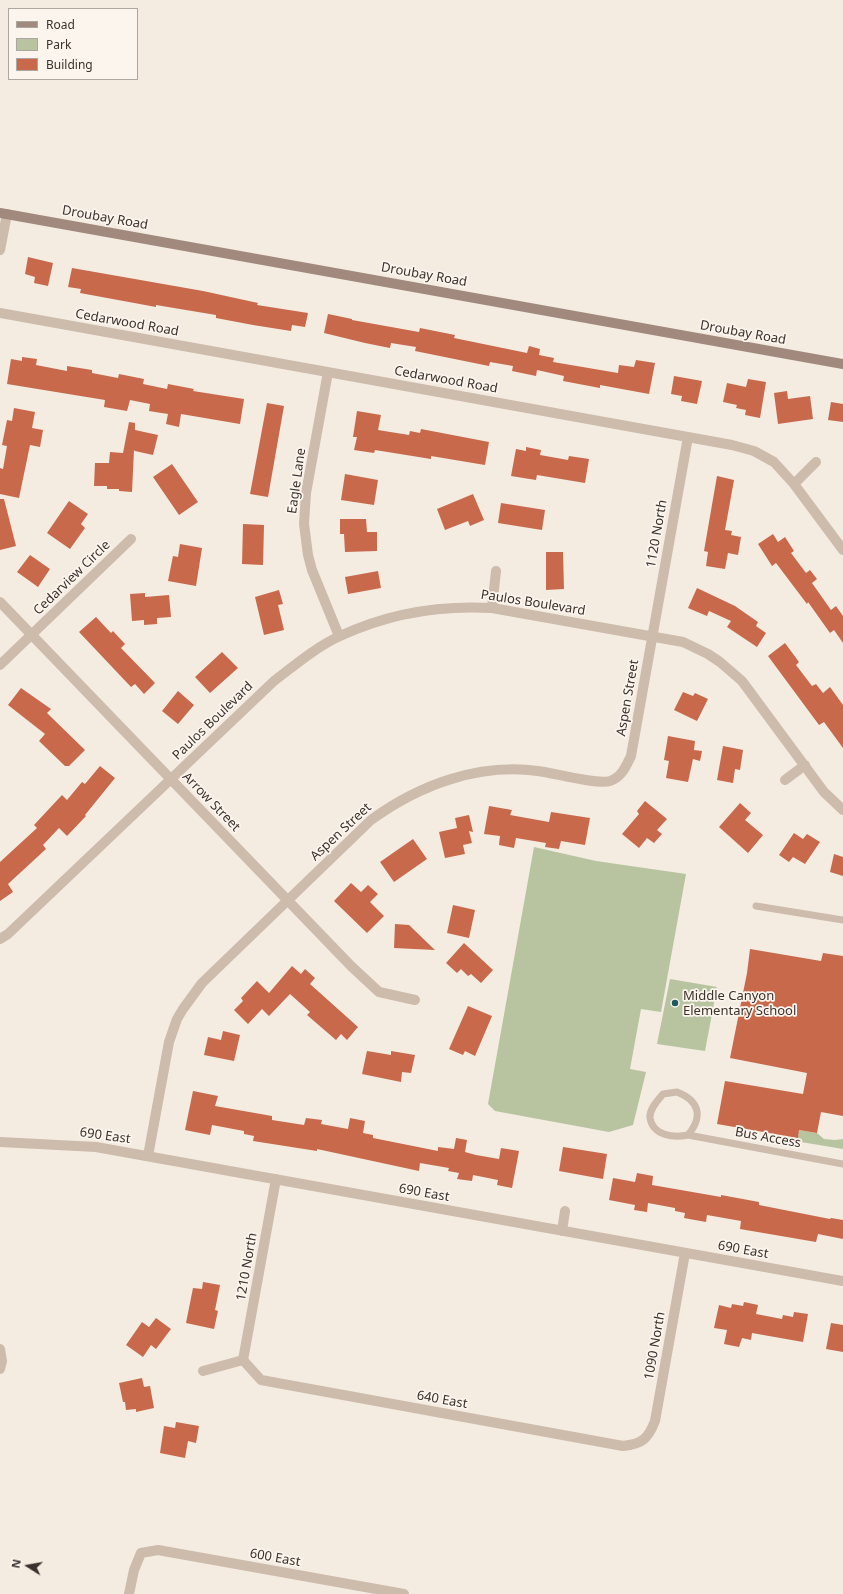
<!DOCTYPE html>
<style>
body{margin:0}
#map{position:relative;width:843px;height:1594px;overflow:hidden;background:#f4ebe1;font-family:"Noto Sans",sans-serif}
canvas{display:block}
.legend{position:absolute;left:8px;top:8px;width:130px;height:72px;box-sizing:border-box;background:#fbf5ee;border:1px solid #aea6a0;margin:0;padding:5px 7px;list-style:none;font-size:12px;color:#3b302b}
.legend li{display:flex;align-items:center;gap:8px;height:20px}
.legend b{width:20px;border:1px solid #aea6a0}
.north{position:absolute;left:8px;top:1546px;width:40px;height:40px;-webkit-text-stroke:3px #fbf5ee;paint-order:stroke;rotate:281deg;font-size:11px;font-weight:700;line-height:16px;text-align:center;color:#3b302b}
.north::after{content:'';display:block;margin:auto;width:14px;height:18px;background:#3b302b;clip-path:polygon(50% 0,100% 100%,50% 72%,0 100%)}
</style>
<div id="map">
<canvas width="843" height="1594"></canvas>
<ul class="legend">
<li><b style="height:5px;background:#a18a7d"></b>Road</li>
<li><b style="height:11px;background:#b8c4a0"></b>Park</li>
<li><b style="height:11px;background:#c8694b"></b>Building</li>
</ul>
<div class="north">N</div>
</div>
<script>
const ctx = document.querySelector('canvas').getContext('2d');
ctx.lineJoin = 'round';
function fill(path, color) { ctx.fillStyle = color; ctx.fill(path, 'evenodd'); }
function trace(path, color, width, dash) { ctx.strokeStyle = color; ctx.lineWidth = width; ctx.lineCap = dash ? 'butt' : 'round'; ctx.setLineDash(dash || []); ctx.stroke(path); }
function drawText(font, color, halo, rows, align = 'center') {
  ctx.font = font + ' "Noto Sans",sans-serif'; ctx.lineWidth = 3.5; ctx.setLineDash([]); ctx.textBaseline = 'middle'; ctx.strokeStyle = halo; ctx.fillStyle = color; for (const [text, x, y, turn = 0] of rows) {
    ctx.save(); ctx.translate(x, y); ctx.rotate((+turn || 0) * Math.PI / 180); ctx.textAlign = isNaN(turn) ? turn : align; if (halo) ctx.strokeText(text, 0, 0); ctx.fillText(text, 0, 0); ctx.restore();
  }
}
const green = new Path2D(`
 M534,847L596,861L686,874L661,1012L641,1009L630,1069L646,1072L633,1125L609,1132L495,1111L488,1104Z
 M670,979L717,987L705,1051L657,1044Z
 M799,1130L817,1133L824,1139L835,1140L843,1139V1149L795,1141L798,1138Z`);
const building = new Path2D(`
 M28,257L53,263L48,286L34,283L35,277L25,274Z
 M72,268L203,291L258,303L257,305L308,313L305,327L292,325L291,331L253,325L216,318V315L156,305V307L80,293L81,289L68,287Z
 M328,314L352,319V320L419,332L420,328L455,335L454,338L527,353L529,346L540,349L539,355L554,358L553,362L618,373L619,365L634,367L636,360L655,363L649,394L600,385V388L563,381L564,376L537,370L536,376L512,371L513,366L490,362L489,366L415,351L416,347L391,343L390,348L365,343L324,333Z
 M22,357L37,359L36,365L67,371V366L92,370V373L118,378L119,374L144,379L143,384L167,389L168,384L194,389L193,391L244,399L240,424L181,414L179,427L166,424L168,414L149,411L150,404L130,400L127,411L104,407L105,400L7,384L11,359L22,361Z
 M674,376L702,381L697,404L681,401L682,396L671,394Z
 M748,379L766,382L760,418L745,415L746,410L736,408L737,405L723,402L727,383L746,387Z
 M787,391L788,399L810,396L813,419L778,424L774,393Z
 M831,402L843,404V422L828,420Z
 M267,403L284,406L268,497L250,494Z
 M14,408L35,412L32,428L43,430L40,447L30,445L19,498L0,494V468L3,469L7,446L2,445L7,420L12,421Z
 M357,411L381,415L378,430L409,435L410,431L420,433L421,429L489,442L485,465L431,456V459L375,450L374,453L354,450L357,437H353Z
 M129,422L135,423V430L158,435L153,455L135,451L134,450L132,492L119,491V489H107V486H94L95,463H109L110,452L123,453Z
 M526,447L541,450L540,455L568,460L569,456L589,459L585,483L537,475L536,480L511,476L516,449L526,451Z
 M172,464L198,502L179,515L153,477Z
 M345,474L378,480L374,505L341,500Z
 M717,476L734,480L725,530L732,531L731,535L741,537L738,555L728,553L725,569L706,566L708,552L704,551Z
 M473,494L484,520L470,526L468,521L445,530L437,509Z
 M0,499H4L16,546L0,550Z
 M69,501L88,514L81,524L85,528L70,549L47,533Z
 M501,503L545,510L542,530L498,523Z
 M340,519H366L367,532H377V551L345,552L344,534H340Z
 M243,524L264,525L263,565L242,564Z
 M773,534L778,542L785,537L794,551L791,553L806,573L810,570L817,579L812,583L831,610L836,606L843,616V643L834,630L830,633L808,602L807,604L776,563L772,566L758,544Z
 M180,544L202,548L196,586L168,581L173,556L178,557Z
 M546,552H563L564,589L546,590Z
 M30,555L50,569L38,587L17,572Z
 M378,571L381,588L348,594L345,577Z
 M697,588L735,606L758,622L756,626L766,633L757,647L727,627L731,621L709,611L707,616L688,608Z
 M279,590L283,604L278,605L284,630L264,635L255,597Z
 M145,593V597L169,595L171,617L157,618V624L144,625V620L132,621L130,594Z
 M96,617L111,633L113,631L125,644L121,648L155,683L144,694L135,684L131,687L79,632Z
 M785,643L799,662L796,665L812,686L816,684L823,693L830,687L843,705V748L824,722L819,725L768,656Z
 M222,652L238,668L210,693L195,677Z
 M21,688L51,709L47,713L85,750L69,766H65L39,741L45,734L8,705Z
 M178,691L194,705L178,724L162,711Z
 M683,692L693,696L695,693L708,699L697,721L674,710Z
 M668,736L695,741L694,750L702,751L700,761L693,759L688,782L666,778L669,761L664,760Z
 M723,746L743,750L740,770L735,769L733,783L717,780Z
 M100,766L115,778L85,815L86,816L67,836L59,828L43,845L46,849L8,884L13,892L0,901V862L37,828L34,825L62,795L67,800L82,782L85,784Z
 M645,801L667,819L657,830L662,834L654,843L647,838L639,848L622,834L639,814L637,811Z
 M740,803L751,813L745,820L763,835L748,853L719,827Z
 M489,806L512,810L510,815L549,822L551,812L590,818L585,845L561,841L559,849L545,847L546,843L516,838L514,848L499,845L500,836L484,834Z
 M469,815L473,832L469,831L472,843L463,845L465,854L445,858L439,832L457,828L455,818Z
 M794,833L803,839L807,834L820,842L805,864L793,857L789,862L779,855Z
 M413,839L427,859L394,882L380,862Z
 M834,854L843,857V876L830,872Z
 M351,883L361,892L368,885L378,894L370,902L384,916L367,933L334,901Z
 M453,905L475,910L469,938L447,933Z
 M395,924L409,925L435,950L394,948Z
 M464,943L493,970L481,983L471,974L468,976L461,969L457,973L446,963Z
 M750,949L821,961L823,953L843,956V1116L821,1112L817,1133L799,1130L798,1138L717,1124L725,1081L803,1094L807,1073L730,1058L747,973Z
 M292,966L301,974L305,969L315,978L310,984L358,1027L347,1040L341,1034L336,1040L307,1015L310,1012L290,994L269,1016L262,1009L248,1024L234,1010L243,1001L241,998L257,981L269,993Z
 M468,1006L492,1016L475,1056L465,1051L463,1055L449,1049Z
 M223,1031L240,1035L234,1061L204,1055L208,1037L221,1040Z
 M367,1051L391,1055V1051L415,1055L411,1073L402,1072L401,1082L362,1074Z
 M193,1091L218,1096L215,1106L272,1116V1120L304,1125L306,1118L322,1120L321,1124L348,1129L350,1118L365,1121L363,1133L373,1135V1138L438,1151V1147L454,1149L456,1138L467,1140L465,1152L476,1155L499,1159L501,1148L519,1151L512,1188L497,1185L498,1180L473,1175L472,1181L457,1179L459,1173L448,1171L449,1168L420,1163L419,1171L317,1149V1151L253,1141L254,1136L244,1134V1131L212,1125L210,1135L185,1130Z
 M563,1147L607,1154L603,1179L559,1171Z
 M637,1173L653,1176L652,1185L721,1197V1195L759,1202V1205L830,1219L831,1218L843,1220V1239L818,1234L816,1242L740,1229L741,1221L707,1215L706,1222L684,1218L685,1213L675,1211V1208L648,1203L647,1212L634,1210L635,1205L609,1200L613,1178L635,1182Z
 M203,1282L220,1285L215,1310L218,1311L214,1329L186,1323L193,1288L202,1289Z
 M744,1302L758,1305L756,1314L782,1319L783,1315L793,1317L794,1312L808,1314L803,1342L752,1333L751,1340L742,1338L739,1347L724,1344L727,1330L714,1328L719,1305L731,1308L732,1304L743,1306Z
 M156,1318L171,1329L156,1349L151,1345L143,1357L126,1345L142,1322L149,1327Z
 M831,1323L843,1325V1352L826,1349Z
 M142,1378L144,1387L150,1386L154,1408L136,1412V1409L126,1410L125,1402H123L119,1383Z
 M176,1422L199,1426L196,1443L188,1441L185,1458L160,1453L164,1426L175,1428Z`);
const lane = new Path2D(`
 M756,906L843,920
 M677,1092C700,1101 703,1117 688,1135C674,1138 653,1136 650,1118C649,1109 658,1100 663,1094Z
 M688,1135L843,1164`);
const street = new Path2D(`
 M0,250L7,214
 M0,313L732,445L754,451L774,462L794,484L843,550
 M328,372L306,493L304,524L308,555L312,570L339,636
 M794,484L816,462
 M0,602L351,966L379,992L415,1000
 M492,608L496,571
 M0,665L131,539
 M785,780L805,765
 M0,939L8,934L274,681C295,665 316,647 340,636C387,614 440,605 492,608L683,642L708,654L720,662L742,681L824,792L843,810
 M0,1142L96,1147L843,1281
 M148,1156L169,1042L177,1019L183,1009L202,983L371,820C419,785 478,763 538,771C554,773 597,785 610,781C622,777 626,766 631,756L688,437
 M562,1231L565,1211
 M0,1349L2,1361L0,1369
 M243,1360L261,1380L623,1446C642,1444 648,1439 655,1421L685,1253
 M243,1360L276,1179
 M203,1371L243,1360
 M129,1594L134,1570L141,1553L158,1550L404,1594`);
const secondary = new Path2D(`
 M0,213L843,364`);
const markers = [
 [675,1003,4,"#1f5a5e"]
];
const streetNames = [
 ["Droubay Road",105,218,10],
 ["Droubay Road",424,275,10],
 ["Cedarwood Road",127,323,10],
 ["Droubay Road",743,333,10],
 ["Cedarwood Road",446,380,10],
 ["Eagle Lane",297,481,-82],
 ["1120 North",657,534,-80],
 ["Cedarview Circle",72,578,-44],
 ["Paulos Boulevard",533,603,9],
 ["Aspen Street",628,698,-80],
 ["Paulos Boulevard",213,721,-44],
 ["Arrow Street",211,802,46],
 ["Aspen Street",341,832,-43],
 ["690 East",105,1136,8],
 ["Bus Access",768,1138,10],
 ["690 East",424,1193,10],
 ["690 East",743,1250,10],
 ["1210 North",247,1267,-80],
 ["1090 North",655,1346,-80],
 ["640 East",442,1400,10],
 ["600 East",275,1558,10]
];
const poiNames = [
 ["Middle Canyon",683,996],
 ["Elementary School",683,1011]
];
fill(green, '#b8c4a0');
fill(building, '#c8694b');
trace(lane, '#cdbbac', 7);
trace(street, '#cdbbac', 10);
trace(secondary, '#a18a7d', 10);
for (const [x, y, r, color] of markers) { const dot = new Path2D(); dot.arc(x, y, r, 0, 2 * Math.PI); ctx.fillStyle = color; ctx.fill(dot); trace(dot, '#fbf5ee', 1.5); }
drawText('13px', '#3b302b', '#fbf5ee', streetNames);
drawText('13px', '#3b302b', '#fbf5ee', poiNames, 'left');
</script>
